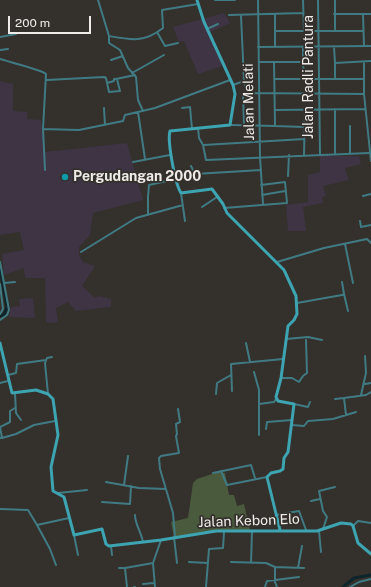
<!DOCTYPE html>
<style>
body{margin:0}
#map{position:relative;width:371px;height:587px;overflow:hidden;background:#34302c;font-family:"Public Sans",sans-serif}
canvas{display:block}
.scale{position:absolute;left:8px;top:16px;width:83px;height:18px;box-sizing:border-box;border:2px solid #eeebe8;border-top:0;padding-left:5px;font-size:12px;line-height:14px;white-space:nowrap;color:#eeebe8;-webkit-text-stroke:3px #34302c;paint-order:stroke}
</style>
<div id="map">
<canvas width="371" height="587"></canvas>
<div class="scale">200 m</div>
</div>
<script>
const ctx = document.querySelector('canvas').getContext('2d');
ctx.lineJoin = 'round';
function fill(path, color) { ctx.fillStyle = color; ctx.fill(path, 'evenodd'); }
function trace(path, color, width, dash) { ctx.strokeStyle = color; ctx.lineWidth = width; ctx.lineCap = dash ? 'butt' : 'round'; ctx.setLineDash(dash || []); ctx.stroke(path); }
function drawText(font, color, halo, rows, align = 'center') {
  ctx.font = font + ' "Public Sans",sans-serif'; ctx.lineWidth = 3.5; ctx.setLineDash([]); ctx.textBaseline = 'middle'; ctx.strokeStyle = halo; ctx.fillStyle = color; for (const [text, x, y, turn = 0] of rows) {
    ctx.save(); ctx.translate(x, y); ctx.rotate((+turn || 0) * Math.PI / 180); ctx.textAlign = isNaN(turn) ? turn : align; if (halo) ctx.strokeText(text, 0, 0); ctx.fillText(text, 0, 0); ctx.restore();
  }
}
const industrial = new Path2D(`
 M224,13L230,23L208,33L222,66L198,74L184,41L179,42L173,27Z
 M0,81L13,84V111L27,112V119L41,120L45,152L127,143L143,200L93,213L90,235L79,247V255L83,262L95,266L82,286L95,298L98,296L111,299V307L76,311L68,302L56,308L58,322L50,323L46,322L45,278H25L24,268L4,275L2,254L24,250L20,232L0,235Z
 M320,156H359L361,164L345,168L349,180L323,186L326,196L322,197L323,203L303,207L306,231H288L286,205L308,202V175L320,172Z
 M33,298L35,318L9,317L11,307L20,306L19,299Z`);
const green = new Path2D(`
 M218,472L225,473L229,495H234L237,506L244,504L250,530H238L174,537L171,522L188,518L193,483L197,479Z`);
const canal = new Path2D(`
 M0,268L7,307L4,315L0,316
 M343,587L354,578L371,575`);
const street = new Path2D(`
 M98,0L109,36V43L120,50L128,68L136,77L138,100L143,111
 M215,0H235
 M258,0L260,157L263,204
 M303,0L304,31H335V0
 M318,0L320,155
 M334,14H371
 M363,14L364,46
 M229,15L303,13
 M241,16L244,81L247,93
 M207,29L218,24
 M275,31H304
 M335,31H363
 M157,32L165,46L178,43
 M109,36C131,40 144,43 163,28L162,10L198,4
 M0,37L16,34
 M258,47L371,46
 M275,47V14
 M334,47L335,63L371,61
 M0,50L8,49
 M0,59C9,62 43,70 46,74L43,129L45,170
 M111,60L123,56
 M259,62H303V47
 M303,62L304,79
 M364,62V94L371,161
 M335,63V78
 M132,73L164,55
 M275,79H363
 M47,80L104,77L106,78L109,92L120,91L117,79
 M107,83L114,81V79H116L135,75
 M233,85L244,81
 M104,108L105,125
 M182,108L190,107L192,129
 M275,110L365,109
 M138,112L145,159
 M231,125L275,126L274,62
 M244,125L243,95L247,93L364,94
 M275,126L304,127
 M198,128L199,138L203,145L206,160L369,153
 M43,129L79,130L123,121L125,115L155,108L230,80
 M204,145L304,139
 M335,154V110
 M350,154V126
 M304,155L305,109
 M133,162L170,155
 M191,166L195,174L261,170
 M288,176L289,155
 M181,193L185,221
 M262,195L285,191
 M363,196L371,194
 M202,207L217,197
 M224,208L287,203L285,182L261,185
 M148,215V197L149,185L176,179
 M360,221L361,227L371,225
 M345,244L353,283
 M81,252L136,218L183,205
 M0,262L9,310L7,315L0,320
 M277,262L324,248L367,239L371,243
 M4,283L15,282
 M0,284L3,309L0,314
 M344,294L348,311
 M297,303L342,295L344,294L342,282
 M286,339L308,337L322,340
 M246,343L250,362
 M254,372L259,390V404
 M8,375L16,373L17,364L46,360
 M281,378H292L299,382L303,376L307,373L306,340
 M0,383L8,381
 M365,384L371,383
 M232,391L231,364L283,359
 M15,394L16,413L21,420
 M48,394L45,363L47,358L52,357
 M216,394L217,383L231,375
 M361,395L366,373L365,356
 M335,399L344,398
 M294,404L308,407L310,402
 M346,415L344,398L366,395L371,392
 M292,425L304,426L308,421L333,419L356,412
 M266,429L267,422L292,420
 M259,435V404L274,402L276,399
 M0,438H2L0,427L10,422V411L15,408
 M2,438L16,434L34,425L55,421
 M221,471L227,485L267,477
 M213,473L251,465L255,478
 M106,482L139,488L166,489
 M124,485L128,456
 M58,493L87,490
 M311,501L320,499
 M102,502L130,504L131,486
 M0,509L28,510L37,525L69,518
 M135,515C135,524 141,532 143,542
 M276,515L299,511L306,530
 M37,525L50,549L56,565
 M353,526L358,521L371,523
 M323,529L327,517L323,511L319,491L335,487
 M319,531L321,552
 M74,535L78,555
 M174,537L177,563
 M175,537L173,513L160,469L159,458L161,456L179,453L176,436L177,434L176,424L180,422L178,409
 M111,546L112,555
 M189,562L208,563
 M231,562L266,563L275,567V582L277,587
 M251,563L252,531
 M275,567L304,568
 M119,568H125
 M298,568L302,546
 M143,584L154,583
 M127,587L125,568L153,563
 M134,587H135
 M155,587L153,563L161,540
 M206,587L209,549L223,548L224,532
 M265,587L267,581L299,577
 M350,587L359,582L371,579`);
const secondary = new Path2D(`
 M197,0L204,22L233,85L235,94L230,125L170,131C167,140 175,184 181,193L212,189L223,204L227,213L284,270L296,296L297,314L294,320L288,326L281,378L276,397L278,401L294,404L288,452L284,458L283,469L280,471L271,473L267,477L280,530
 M0,343L12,393L36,390L48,394L53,399L58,435L51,467L53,491L64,497L74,535L102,529L106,544L109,546L161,540L216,531H317L341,523L351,524L353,526L358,543L371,554`);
const markers = [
 [65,177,4,"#0f9aa8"]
];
const streetNames = [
 ["Jalan Radli Pantura",309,77,-90],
 ["Jalan Melati",249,102,-91],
 ["Jalan Kebon Elo",249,521,-2]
];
const poiNames = [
 ["Pergudangan 2000",73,177]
];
fill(industrial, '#3e3444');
fill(green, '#4a5b3d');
trace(canal, '#0d252b', 3);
trace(street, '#407b84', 2);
trace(secondary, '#3da4b2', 3);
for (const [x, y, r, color] of markers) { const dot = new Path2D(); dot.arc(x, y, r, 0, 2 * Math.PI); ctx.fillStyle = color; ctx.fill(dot); trace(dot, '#34302c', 1.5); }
drawText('14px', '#eeebe8', '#34302c', streetNames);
drawText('bold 14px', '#eeebe8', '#34302c', poiNames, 'left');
</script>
